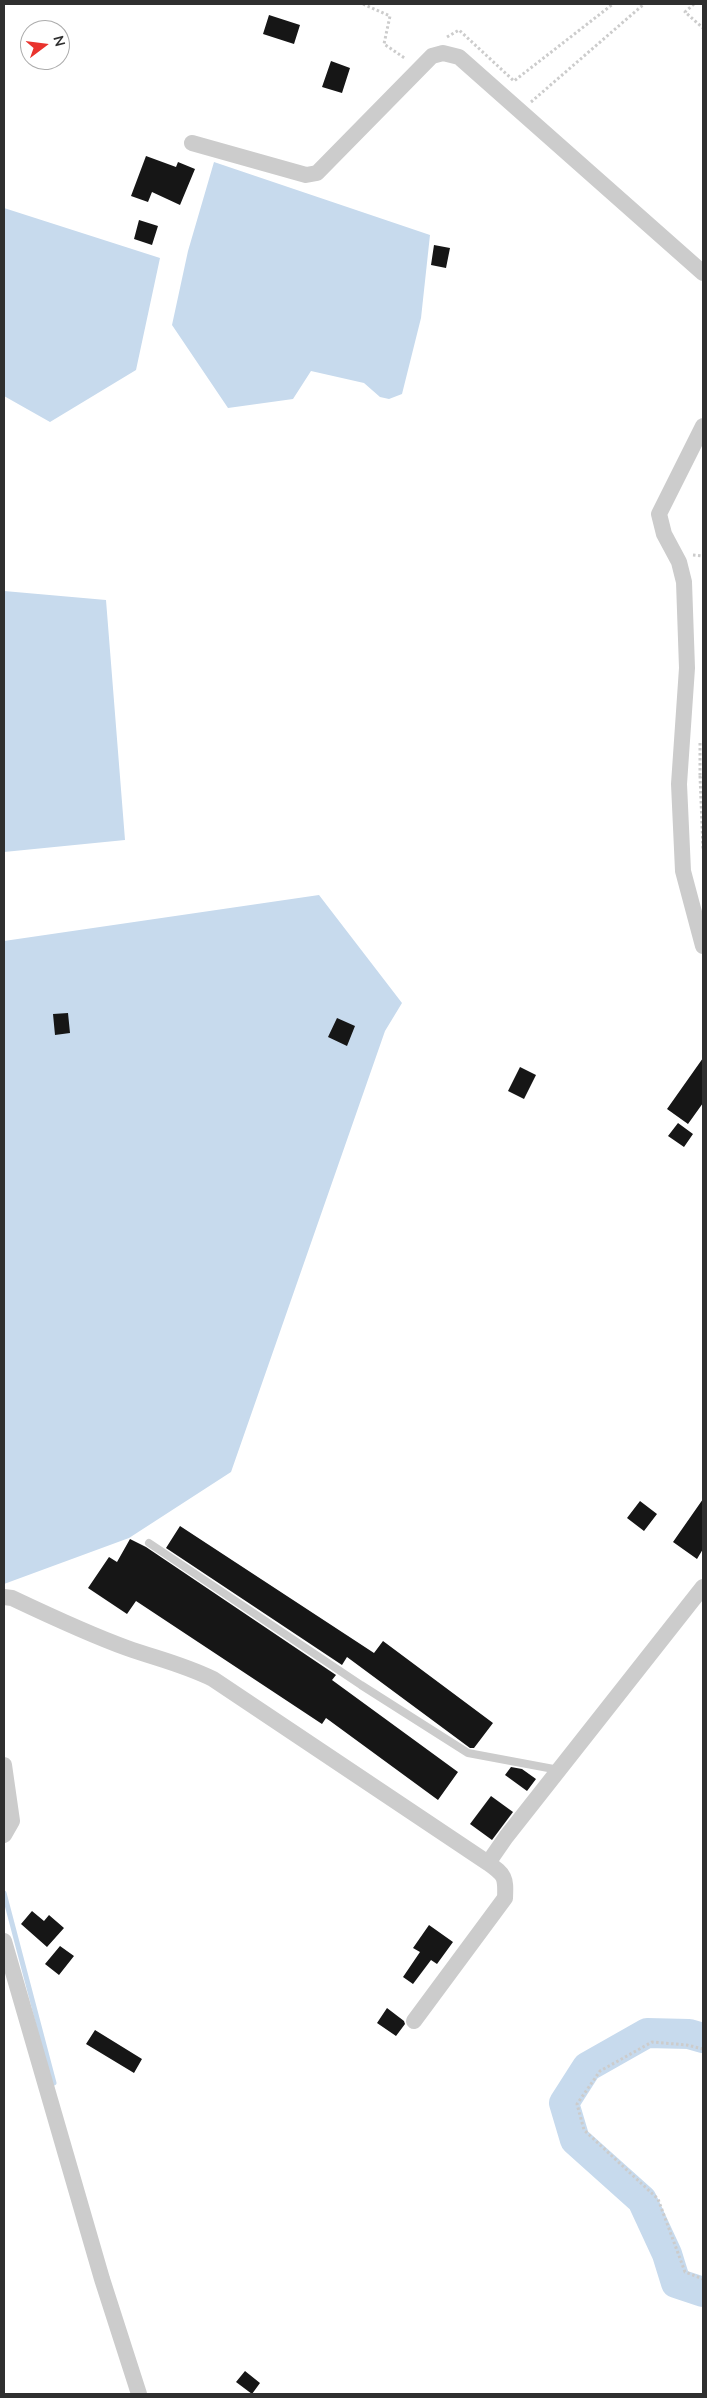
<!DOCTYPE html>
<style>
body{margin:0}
#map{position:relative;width:707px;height:2398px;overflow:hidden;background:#fff;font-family:"Nunito Sans",sans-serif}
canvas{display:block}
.frame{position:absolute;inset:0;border:5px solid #2f2f2f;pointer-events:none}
.north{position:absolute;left:20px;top:20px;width:50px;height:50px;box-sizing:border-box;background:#fff;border:1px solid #acacac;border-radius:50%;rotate:75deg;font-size:14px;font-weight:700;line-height:20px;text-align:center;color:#2f2f2f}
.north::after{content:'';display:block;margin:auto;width:18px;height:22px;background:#e9332d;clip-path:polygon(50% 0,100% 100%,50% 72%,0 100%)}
</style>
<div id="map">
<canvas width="707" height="2398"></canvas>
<div class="frame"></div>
<div class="north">N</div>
</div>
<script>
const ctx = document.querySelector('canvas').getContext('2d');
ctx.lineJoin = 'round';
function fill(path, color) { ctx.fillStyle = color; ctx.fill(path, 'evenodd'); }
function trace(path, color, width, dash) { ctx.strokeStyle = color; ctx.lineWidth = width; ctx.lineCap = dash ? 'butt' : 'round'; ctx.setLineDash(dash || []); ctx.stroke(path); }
const water = new Path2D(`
 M214,162L430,235L421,318L402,394L389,399L380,397L364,383L311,371L293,399L228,408L172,325L188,251Z
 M4,208L160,258L136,370L50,422L4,396Z
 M4,591L106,600L125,840L4,852Z
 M319,895L402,1003L385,1031L231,1472L129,1538L4,1584V941Z`);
const stream = new Path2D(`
 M4,1893L54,2083`);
const river = new Path2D(`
 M703,2038L689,2034L647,2033L587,2067L564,2103L575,2140L642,2200L667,2254L676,2283L703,2292`);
const building = new Path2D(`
 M269,15L300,25L294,44L263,34Z
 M331,61L350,68L342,93L322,87Z
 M146,156L176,167L178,162L195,169L180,205L152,192L148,202L131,196Z
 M139,220L158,226L152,245L134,239Z
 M434,245L450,248L446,268L431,265Z
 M68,1013L70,1033L55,1035L53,1014Z
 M337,1018L355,1026L347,1046L328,1037Z
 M703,1058V1103L688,1124L667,1109Z
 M520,1067L536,1075L524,1099L508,1091Z
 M678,1123L693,1134L684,1147L668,1136Z
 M703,1499V1549L697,1559L673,1542Z
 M640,1501L657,1514L644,1531L627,1518Z
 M180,1526L374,1653L383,1641L493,1723L474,1748H470L347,1657L342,1665L166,1548Z
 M130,1539L146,1547L336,1675L332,1680L458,1772L438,1800L326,1718L322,1724L136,1601L127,1614L88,1588L109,1557L117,1562Z
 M511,1767L522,1769L536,1779L527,1791L505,1775Z
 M491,1796L513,1812L492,1840L470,1824Z
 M32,1911L44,1921L49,1915L64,1928L47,1947L21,1924Z
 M429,1925L453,1942L437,1964L431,1960L413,1984L403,1977L420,1952L413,1948Z
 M60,1946L74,1956L59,1975L45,1964Z
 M387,2008L404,2021L405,2024L396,2036L377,2023Z
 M95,2030L142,2059L134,2073L86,2044Z
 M245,2371L260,2383L252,2394L236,2382Z`);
const path = new Path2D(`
 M363,4L390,16L384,44L406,59
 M694,4L685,12L703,28
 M447,37L459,30L514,81L613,4
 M531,102L644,4
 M693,555L703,556
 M700,743V776L703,777
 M700,776L703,849
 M703,2049L687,2045L652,2042L600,2071L577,2104L584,2130L658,2199L685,2272L703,2279`);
const service = new Path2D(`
 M149,1543L361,1685L468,1753L559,1770`);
const minor = new Path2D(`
 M192,143L306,175L317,173L432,56L443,53L459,57L703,273
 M703,426L659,514L664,534L679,562L684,582L687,668L679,784L683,871L703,946
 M4,1597L12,1598C50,1616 88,1634 127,1648C158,1659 182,1664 213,1679L488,1863L506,1837L703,1587
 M4,1765L12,1821L4,1835
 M4,1941L102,2279L139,2394
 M414,2021L505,1898C506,1877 505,1875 488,1863`);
fill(water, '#c7daed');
trace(stream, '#c7daed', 5);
trace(river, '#c7daed', 30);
fill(building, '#161616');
trace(path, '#ccc', 3, [2.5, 2.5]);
trace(service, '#ccc', 8);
trace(minor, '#ccc', 16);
</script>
